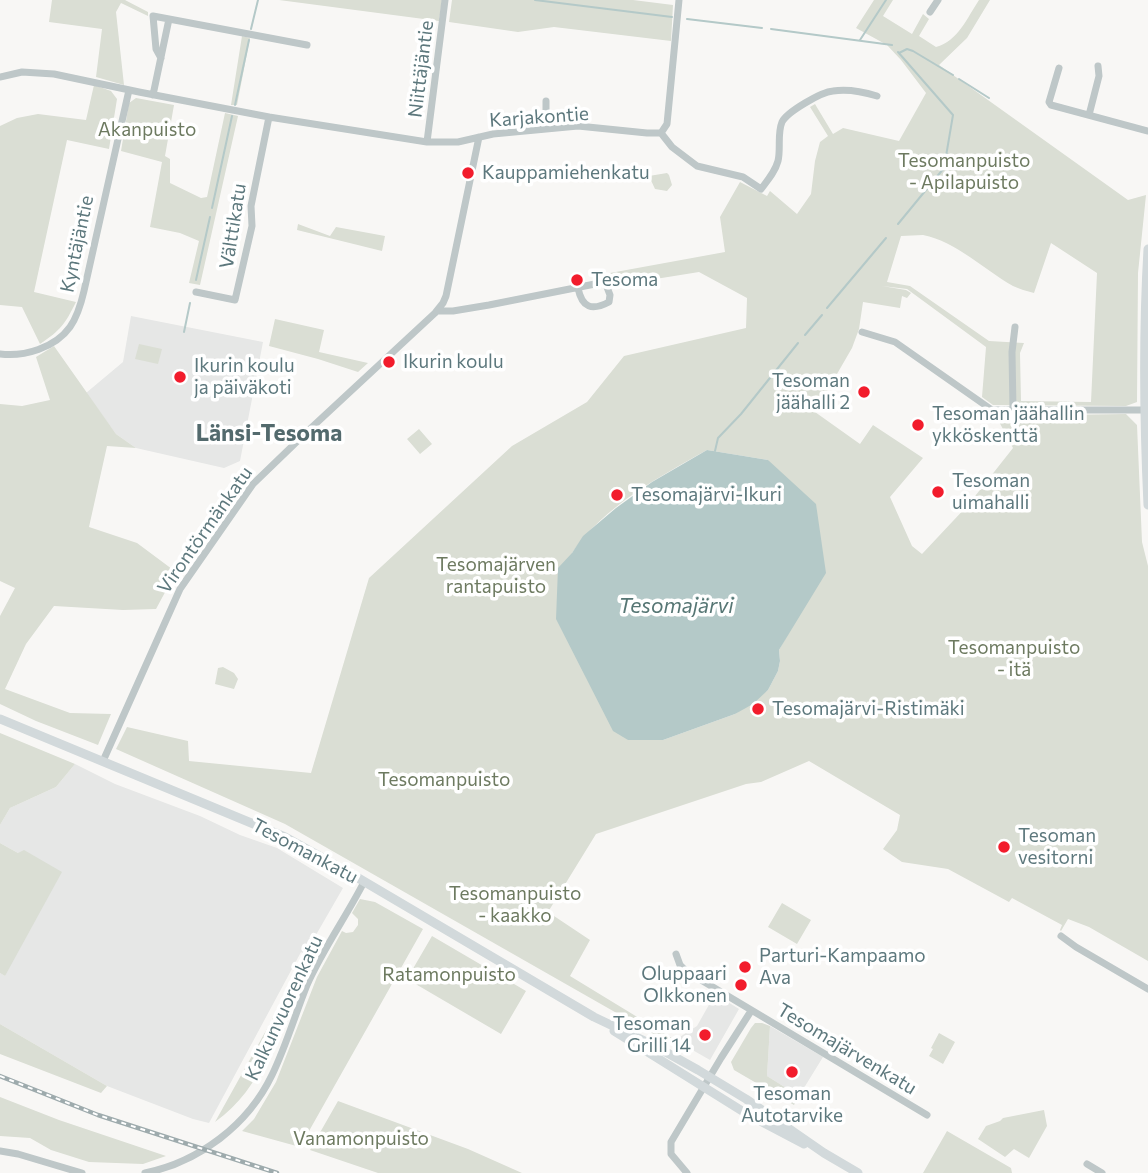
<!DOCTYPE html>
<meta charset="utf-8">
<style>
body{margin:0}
canvas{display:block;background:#f8f7f5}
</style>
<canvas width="1148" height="1173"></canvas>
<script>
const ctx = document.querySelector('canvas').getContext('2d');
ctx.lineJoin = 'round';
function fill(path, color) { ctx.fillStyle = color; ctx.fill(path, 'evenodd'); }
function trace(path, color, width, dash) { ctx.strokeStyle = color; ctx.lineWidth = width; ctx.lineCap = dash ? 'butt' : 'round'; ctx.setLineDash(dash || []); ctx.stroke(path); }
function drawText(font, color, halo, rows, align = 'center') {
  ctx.font = font + ' Commissioner,sans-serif'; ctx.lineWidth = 7; ctx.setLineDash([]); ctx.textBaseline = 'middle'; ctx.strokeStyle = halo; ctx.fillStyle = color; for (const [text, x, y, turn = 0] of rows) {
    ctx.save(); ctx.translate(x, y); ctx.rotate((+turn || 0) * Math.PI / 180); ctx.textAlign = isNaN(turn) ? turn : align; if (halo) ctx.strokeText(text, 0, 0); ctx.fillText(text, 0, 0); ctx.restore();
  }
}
const built = new Path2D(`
 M131,316L263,342L240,461L224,468L136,448L116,434L86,393L123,362Z
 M75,764L115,784L200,816L240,835L277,848L343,888L305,954L301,952L209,1123L193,1119L107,1086L0,1024V973L5,976L18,853L0,843V825L10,808L56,787Z
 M715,994L739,1009L710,1060L675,1040L697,1026Z
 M770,1026L823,1057L799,1096L767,1076Z`);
const green = new Path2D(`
 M52,0H125L148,12V16L121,3L116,12L124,85L96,77L102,29L49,22Z
 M279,0H442L439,21Z
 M452,0H633L673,5L671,41L554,27L518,32L449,22Z
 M874,0H893L883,16L912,34L923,14L929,19L919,36L936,47C958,41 967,18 979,0H990L967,38L939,65L1128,200L1146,195L1138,273L1137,402L1126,406L993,405L982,397L986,347L907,289L882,286L906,290L911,293L907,298L902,296L900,308L863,302L859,329L852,348L815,412L860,444L873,425L923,458L890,497L912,546L922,554L968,505L1013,448L996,416L1126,414L1137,425L1142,542L1148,566V961L1089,927L1068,919L1061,931L1060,930L1062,925L1012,898L1009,902L948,869L902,862L883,849L897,830L900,815L809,761L761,782L746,784L596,834L548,912L590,940L570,976L675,1040L671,1044L285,824L116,749L127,727L188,741L189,761L311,773L369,578L512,446L587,402L624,356L746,328L747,298L699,272L612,286L610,273L725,252L720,217L740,182L767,196L770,191L797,214L811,194L815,161L820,142L828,136L810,107L815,104L833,134L843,128L899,141L926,93L901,60L887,45L856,28ZM923,235C957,242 983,269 1013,286C1019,289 1027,291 1034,293L1051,243L1097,273L1091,402L1021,401L1020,353L1024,343L989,341L910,286L887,282L901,236ZM707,450L768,460L793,625L779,650L780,661L778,671L768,690L735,714L663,740H628L572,553C604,506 659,477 707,450Z
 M242,36L250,38L237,105H231Z
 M94,85L111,91L117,99L109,149L67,140L34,292L76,302C65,324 61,330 40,344L22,307L0,305V126L17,118L38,114L86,120Z
 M136,98L174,105L165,156L170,159V183L201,198L207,197L225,113L238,116L200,285L189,283L199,241L180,233L150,227L162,162L121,151L129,103Z
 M667,173L669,175L672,185L667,191L655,189L649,176Z
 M298,224L330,236L336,227L385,236L382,251L297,230Z
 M275,319L324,330L319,352L368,363L358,372L318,359L269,346Z
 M139,344L162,349L158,364L135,359Z
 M54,346L116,434L136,448L107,446L89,527L137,543L176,572L156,609L123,610L54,606L26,644L5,689L70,713L111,714L98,745L36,721L0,704V616L15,588L0,581V404L22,406L50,400L36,357Z
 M419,429L432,444L420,454L407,439Z
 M223,667L234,673L238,679L234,689L215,684L218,668Z
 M0,733L75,764L56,787L10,808L0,825Z
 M0,843L18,853L24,850L62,872L5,976L0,973Z
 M360,899L375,902L423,929L300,1147L242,1131L254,1119L276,1082L317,977L342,931L346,933L353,932L358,925V919L352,913Z
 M782,903L811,920L797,944L768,927Z
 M432,936L526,991L501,1034L407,979Z
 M297,975C278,1028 264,1088 215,1122Z
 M755,1023H762L770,1026L767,1076L799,1096L794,1105L734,1070L731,1062L751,1028Z
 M0,1024L107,1086L101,1093L0,1054Z
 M939,1033L955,1042L943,1064L929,1056L933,1049L931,1048Z
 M0,1097L59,1120L166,1156L143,1164L89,1162L51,1150L30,1138L0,1136Z
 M338,1101L468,1149L522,1173H378L310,1150Z
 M1044,1110L1047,1126L1029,1158L1014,1149L1005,1157L978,1139L986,1126L1000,1121L1003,1118Z
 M947,1131L1011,1168L1012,1173H923Z`);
const water = new Path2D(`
 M707,450L768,460L816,504L826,573L779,650L780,661L778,671L768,690L753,704L735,714L663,740H628L613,731L556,619L558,568L572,553L583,536L616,508L652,482Z`);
const stream = new Path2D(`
 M535,0L672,17
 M687,19L762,28
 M251,29L258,0
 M771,29L892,45
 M860,40L886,0
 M899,53L907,49L913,51L953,75
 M959,79L989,98
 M235,105L249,40
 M212,208L232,116
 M898,224L944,168L953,115L898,52
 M196,280L210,217
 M827,308L886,238
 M184,332L190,303
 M805,335L822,315
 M715,451L718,438L741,414L798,343`);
const minor = new Path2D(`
 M930,12L938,0
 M161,58L156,49L153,16L169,19
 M1059,68L1049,102L1051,105L1148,131
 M0,77L22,72L54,74L139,92L269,117L427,142H458L493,134L578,126L647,133H661
 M153,95L169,19L307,45
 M1089,115L1099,76L1098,66
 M546,128V101
 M661,133L672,147L697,166L743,177L761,189C768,180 775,172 778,161C781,149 777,134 782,122C787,112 821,92 833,91C846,89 864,92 877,96
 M661,133L667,124L679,0
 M427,142L445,0
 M196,292L235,300L252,226L251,206L269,117
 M437,311H453L489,305L605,282L610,295L609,302C592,311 582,308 578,288
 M862,332L895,342L992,410H1147
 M0,354C24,357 55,348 70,327C77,317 81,304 84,291L129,90
 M1013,410L1012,352L1015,327
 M103,761L180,589L253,484L310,429L435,313L443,303L446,296L479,137
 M1061,936L1076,947L1148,989
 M676,954L680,965L686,971L927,1115
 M0,1151L18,1154L82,1173
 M1087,1164L1102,1173
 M145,1173C199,1162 248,1125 272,1075C286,1046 295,1015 307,985C323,949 346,917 364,882
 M687,1173L671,1154V1142L721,1058L751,1011`);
const major = new Path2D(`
 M1148,249C1143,334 1144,420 1148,505
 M0,719L285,837L348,872L594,1017L653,1045L698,1070L746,1099L824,1153L858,1173
 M614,1031L747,1114L804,1144`);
const rail = new Path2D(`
 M0,1076L98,1115L277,1173`);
const markers = [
 [468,173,7,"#f21c2c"],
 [577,280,7,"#f21c2c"],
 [389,362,7,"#f21c2c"],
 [180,377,7,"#f21c2c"],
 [864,392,7,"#f21c2c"],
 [918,425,7,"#f21c2c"],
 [938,492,7,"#f21c2c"],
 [617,495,7,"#f21c2c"],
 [758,709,7,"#f21c2c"],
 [1004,847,7,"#f21c2c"],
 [745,967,7,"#f21c2c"],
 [741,985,7,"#f21c2c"],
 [705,1035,7,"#f21c2c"],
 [792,1072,7,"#f21c2c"]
];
const streetNames = [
 ["Niittäjäntie",421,69,-83],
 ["Karjakontie",539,117,-4],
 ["Välttikatu",233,226,-81],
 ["Kyntäjäntie",77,244,-78],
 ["Virontörmänkatu",205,530,-55],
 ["Tesomankatu",305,851,28],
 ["Kalkunvuorenkatu",284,1008,-65],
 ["Tesomajärvenkatu",847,1049,31]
];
const parkNames = [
 ["Akanpuisto",147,130],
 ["Tesomanpuisto",964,161],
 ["- Apilapuisto",964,183],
 ["Tesomajärven",496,565],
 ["rantapuisto",496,587],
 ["Tesomanpuisto",1014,648],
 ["- itä",1014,670],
 ["Tesomanpuisto",444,780],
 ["Tesomanpuisto",515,894],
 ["- kaakko",515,916],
 ["Ratamonpuisto",449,975],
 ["Vanamonpuisto",361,1139]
];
const poiNames = [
 ["Kauppamiehenkatu",482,173],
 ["Tesoma",591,280],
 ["Ikurin koulu",403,362],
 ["Ikurin koulu",194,366],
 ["ja päiväkoti",194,388],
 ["Tesoman",850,381,"right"],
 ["jäähalli 2",850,403,"right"],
 ["Tesoman jäähallin",932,414],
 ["ykköskenttä",932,436],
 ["Tesoman",952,481],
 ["uimahalli",952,503],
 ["Tesomajärvi-Ikuri",631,495],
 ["Tesomajärvi-Ristimäki",772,709],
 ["Tesoman",1018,836],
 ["vesitorni",1018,858],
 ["Parturi-Kampaamo",759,956],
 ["Ava",759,978],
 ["Oluppaari",727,974,"right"],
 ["Olkkonen",727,996,"right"],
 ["Tesoman",691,1024,"right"],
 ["Grilli 14",691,1046,"right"],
 ["Tesoman",792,1094,"center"],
 ["Autotarvike",792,1116,"center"]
];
const waterNames = [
 ["Tesomajärvi",676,606]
];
const quarterNames = [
 ["Länsi-Tesoma",269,433]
];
fill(built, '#e6e7e6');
fill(green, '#daded4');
fill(water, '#b4c9c8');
trace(stream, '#b4c9c8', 2);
trace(minor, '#bec7c8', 7);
trace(major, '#d2d9db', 9);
trace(rail, '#9eabad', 4.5);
trace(rail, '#fff', 2, [5]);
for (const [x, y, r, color] of markers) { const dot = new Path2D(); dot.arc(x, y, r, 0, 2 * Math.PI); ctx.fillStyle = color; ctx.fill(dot); trace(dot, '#fff', 2.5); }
drawText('19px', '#5d787d', '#fff', streetNames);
drawText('19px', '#6d7a60', '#fff', parkNames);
drawText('19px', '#5d787d', '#fff', poiNames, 'left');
drawText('italic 21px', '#567674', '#fff', waterNames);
drawText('bold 23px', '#536a6d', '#fff', quarterNames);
</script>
